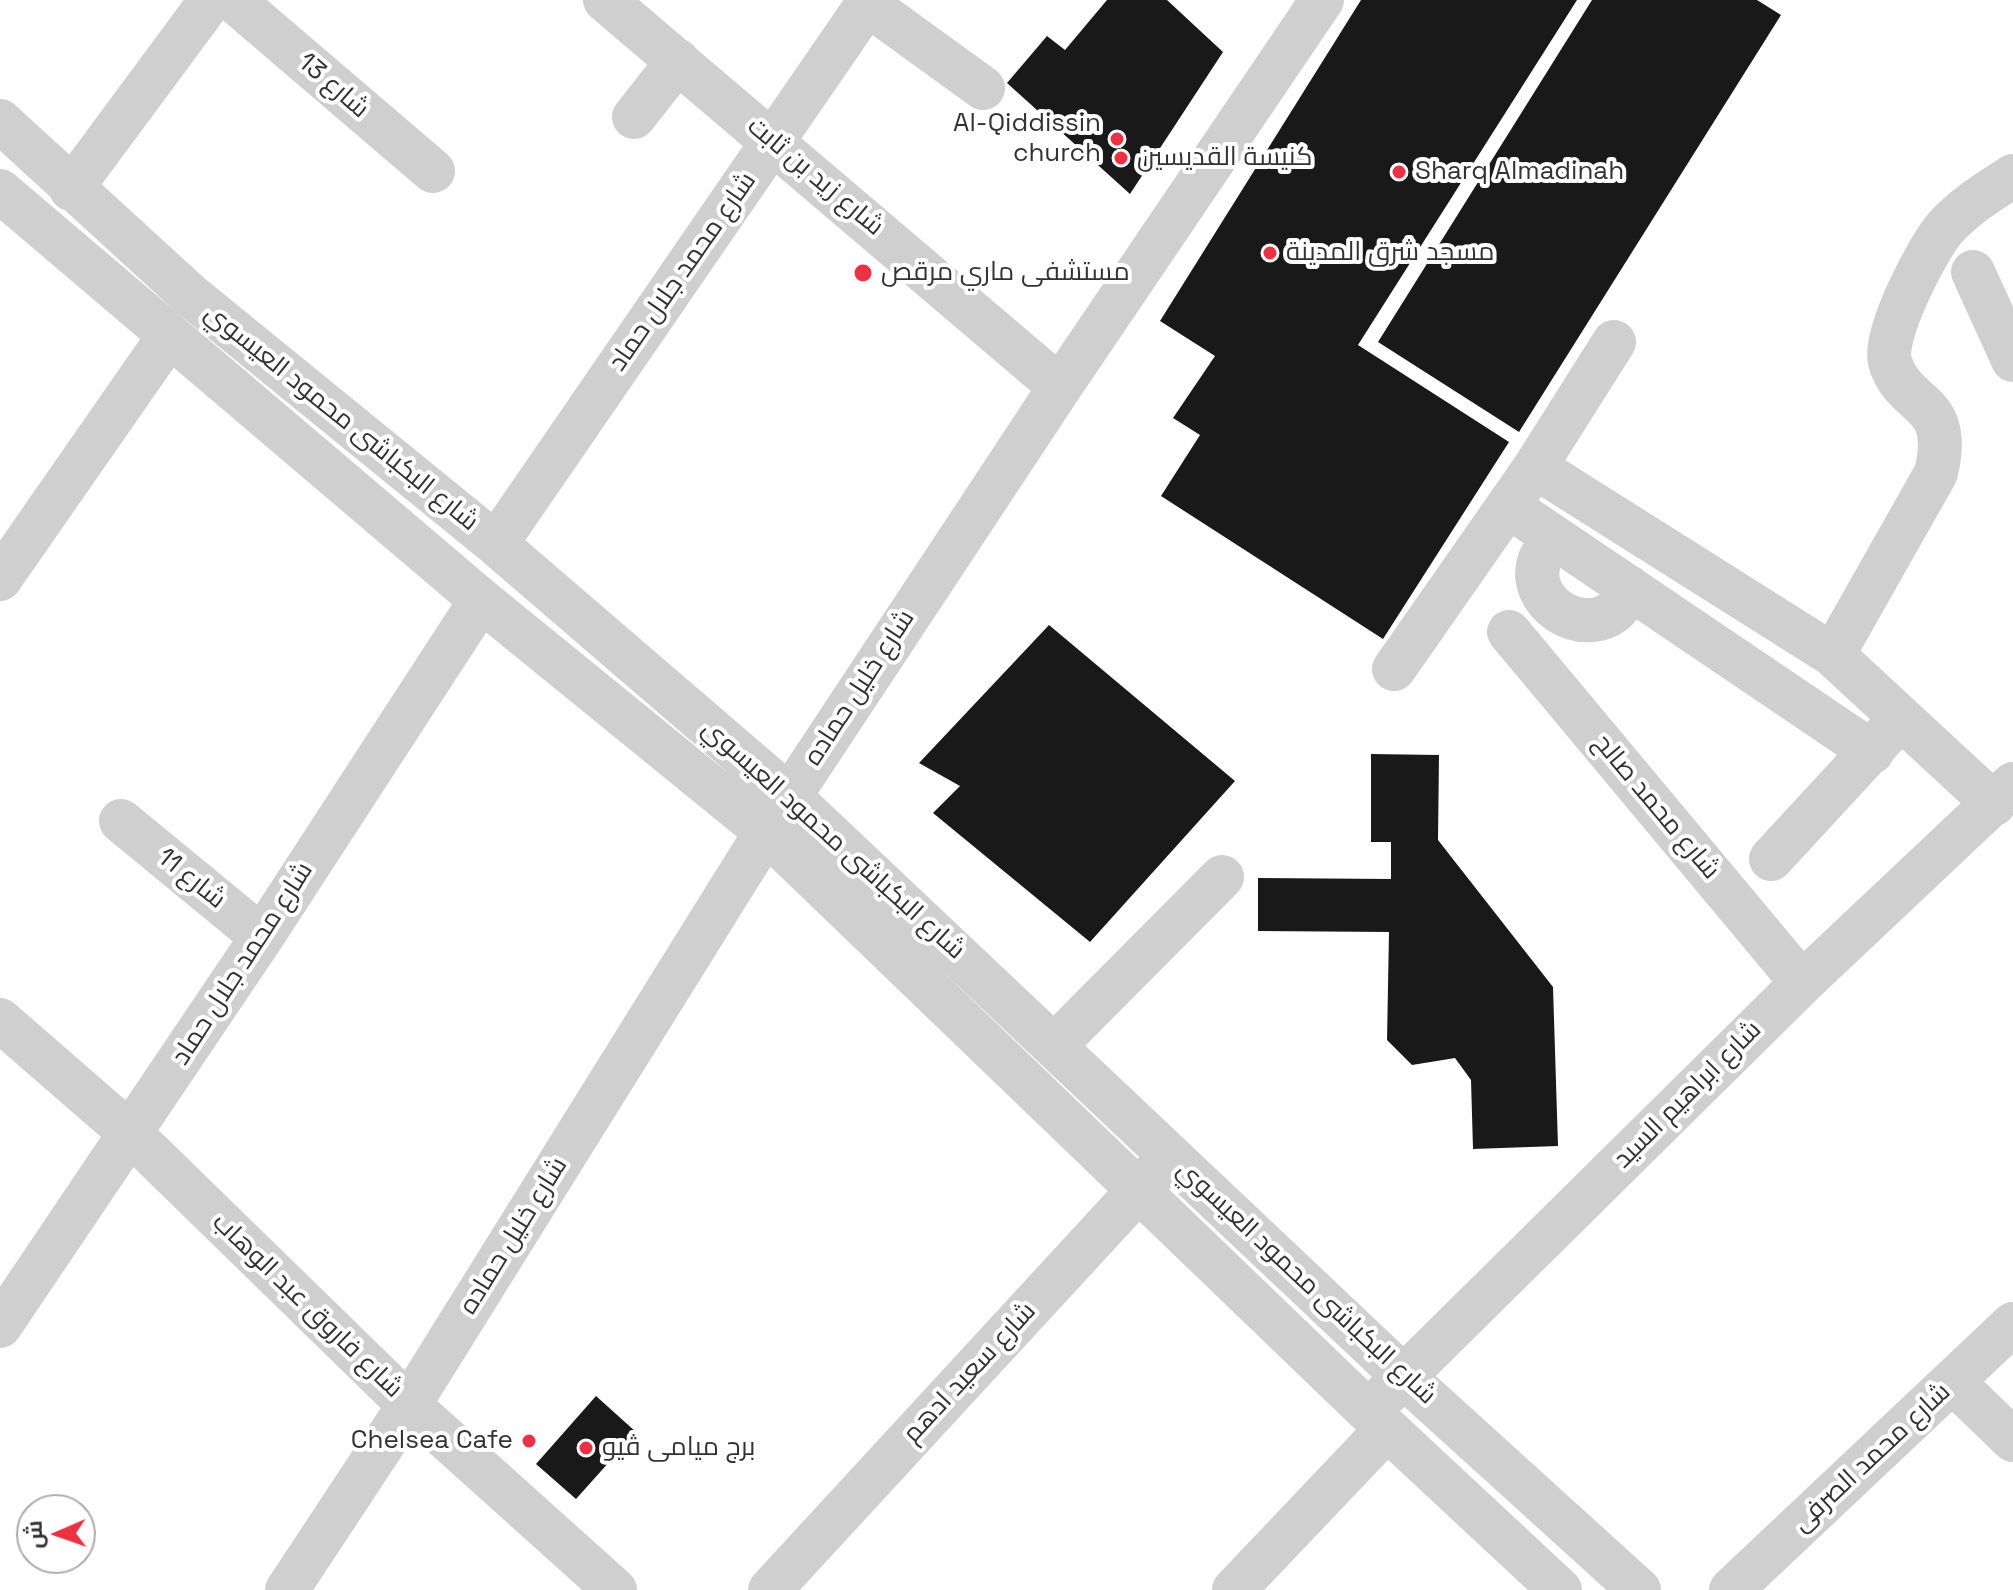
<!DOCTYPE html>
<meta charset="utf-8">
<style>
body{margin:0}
#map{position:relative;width:2013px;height:1590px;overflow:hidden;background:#fff;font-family:"Space Grotesk",Cairo,sans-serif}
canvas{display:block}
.north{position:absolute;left:16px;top:1494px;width:80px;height:80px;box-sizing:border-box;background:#fff;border:2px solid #adadad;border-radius:50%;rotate:268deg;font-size:22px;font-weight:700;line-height:32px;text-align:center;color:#323232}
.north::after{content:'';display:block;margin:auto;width:28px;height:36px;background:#eb3144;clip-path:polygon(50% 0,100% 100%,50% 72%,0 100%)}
</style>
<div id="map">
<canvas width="2013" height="1590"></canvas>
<div class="north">ش</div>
</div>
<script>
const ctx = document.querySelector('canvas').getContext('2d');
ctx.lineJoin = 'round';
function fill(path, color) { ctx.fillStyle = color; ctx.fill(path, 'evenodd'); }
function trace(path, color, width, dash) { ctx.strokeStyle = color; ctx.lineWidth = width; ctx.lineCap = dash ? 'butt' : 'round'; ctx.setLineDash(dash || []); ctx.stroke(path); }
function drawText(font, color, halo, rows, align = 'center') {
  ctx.font = font + ' "Space Grotesk",Cairo,sans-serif'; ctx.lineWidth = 8; ctx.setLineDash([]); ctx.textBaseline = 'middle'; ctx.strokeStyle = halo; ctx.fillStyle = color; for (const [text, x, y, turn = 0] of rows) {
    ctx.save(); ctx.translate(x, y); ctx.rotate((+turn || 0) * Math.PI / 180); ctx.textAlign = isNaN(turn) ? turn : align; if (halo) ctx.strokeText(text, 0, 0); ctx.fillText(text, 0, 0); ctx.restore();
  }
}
const building = new Path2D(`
 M1107,0H1167L1223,52L1130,194L1007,83L1047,36L1065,50Z
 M1361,0H1577L1358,345L1509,442L1383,639L1161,496L1200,435L1173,418L1215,356L1160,321Z
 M1592,0H1757L1781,15L1519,432L1378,342Z
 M1049,625L1235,781L1090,942L933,813L960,786L919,763Z
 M1371,754L1439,755L1438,840L1553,987L1558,1146L1473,1149L1471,1080L1455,1058L1412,1065L1387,1040L1389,932L1258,931V878L1391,879V842H1371Z
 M596,1396L636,1432L576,1499L536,1464Z`);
const minor = new Path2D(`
 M233,0L433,171
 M605,0L1060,387
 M867,4L983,88
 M634,117L678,61
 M0,121L189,294L496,544L789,796L1402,1375L1639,1590
 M71,189L211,0
 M0,191L481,600L766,832L1369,1412L1560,1590
 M1973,272L2013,360
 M1535,467L1833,655L1994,804
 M1508,506L1872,752
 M1555,538C1551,544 1543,552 1540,559C1524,602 1582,639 1616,610C1621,605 1625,594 1629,587
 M496,544L870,0
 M0,579L169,336
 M1509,632L1802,983
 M1833,655L1936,473C1954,397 1905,411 1890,362C1882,336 1927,249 1945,228C1965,206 1988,192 2013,176
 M1394,669L1535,467L1614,342
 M121,821L262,937
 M1771,859L1891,729
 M0,1020L131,1134L409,1405L615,1590
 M1056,1044L1222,877
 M0,1326L262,937L481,600
 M1953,1382L2013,1440
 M1384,1396L1802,983L2013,784
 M287,1590L409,1405L766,832L1060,387L1322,0
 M770,1590L1159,1168
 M1234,1590L1387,1429
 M1731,1590L2013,1324`);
const markers = [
 [1117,139,8,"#eb3144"],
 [1121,158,8,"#eb3144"],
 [1399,172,8,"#eb3144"],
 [1270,253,8,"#eb3144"],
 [863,273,10,"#eb3144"],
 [529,1441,8,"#eb3144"],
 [586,1448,8,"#eb3144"]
];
const streetNames = [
 ["شارع 13",333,86,41],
 ["شارع زيد بن ثابت",815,177,40],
 ["شارع محمد جلال حماد",683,272,-55],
 ["شارع البكباشى محمود العيسوي",341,418,39],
 ["شارع خليل حماده",860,688,-57],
 ["شارع محمد صالح",1656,807,50],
 ["شارع البكباشى محمود العيسوي",833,840,42],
 ["شارع 11",191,879,39],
 ["شارع محمد جلال حماد",243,964,-57],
 ["شارع ابراهيم السيد",1688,1095,-45],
 ["شارع خليل حماده",514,1236,-58],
 ["شارع البكباشى محمود العيسوي",1306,1283,43],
 ["شارع فاروق عبد الوهاب",307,1306,44],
 ["شارع سعيد ادهم",970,1373,-47],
 ["شارع محمد الصرفى",1872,1458,-43]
];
const poiNames = [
 ["Al-Qiddissin",1101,124,"right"],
 ["church",1101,154,"right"],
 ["كنيسة القديسين",1137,158],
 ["Sharq Almadinah",1415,172],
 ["مسجد شرق المدينة",1286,253],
 ["مستشفى ماري مرقص",881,273],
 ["Chelsea Cafe",513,1441,"right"],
 ["برج ميامى ڤيو",602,1448]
];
fill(building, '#191919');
trace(minor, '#cfcfcf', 44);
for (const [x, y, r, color] of markers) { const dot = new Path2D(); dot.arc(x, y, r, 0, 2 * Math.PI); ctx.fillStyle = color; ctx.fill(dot); trace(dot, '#fff', 3); }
drawText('26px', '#323232', '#fff', streetNames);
drawText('26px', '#323232', '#fff', poiNames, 'left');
</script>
